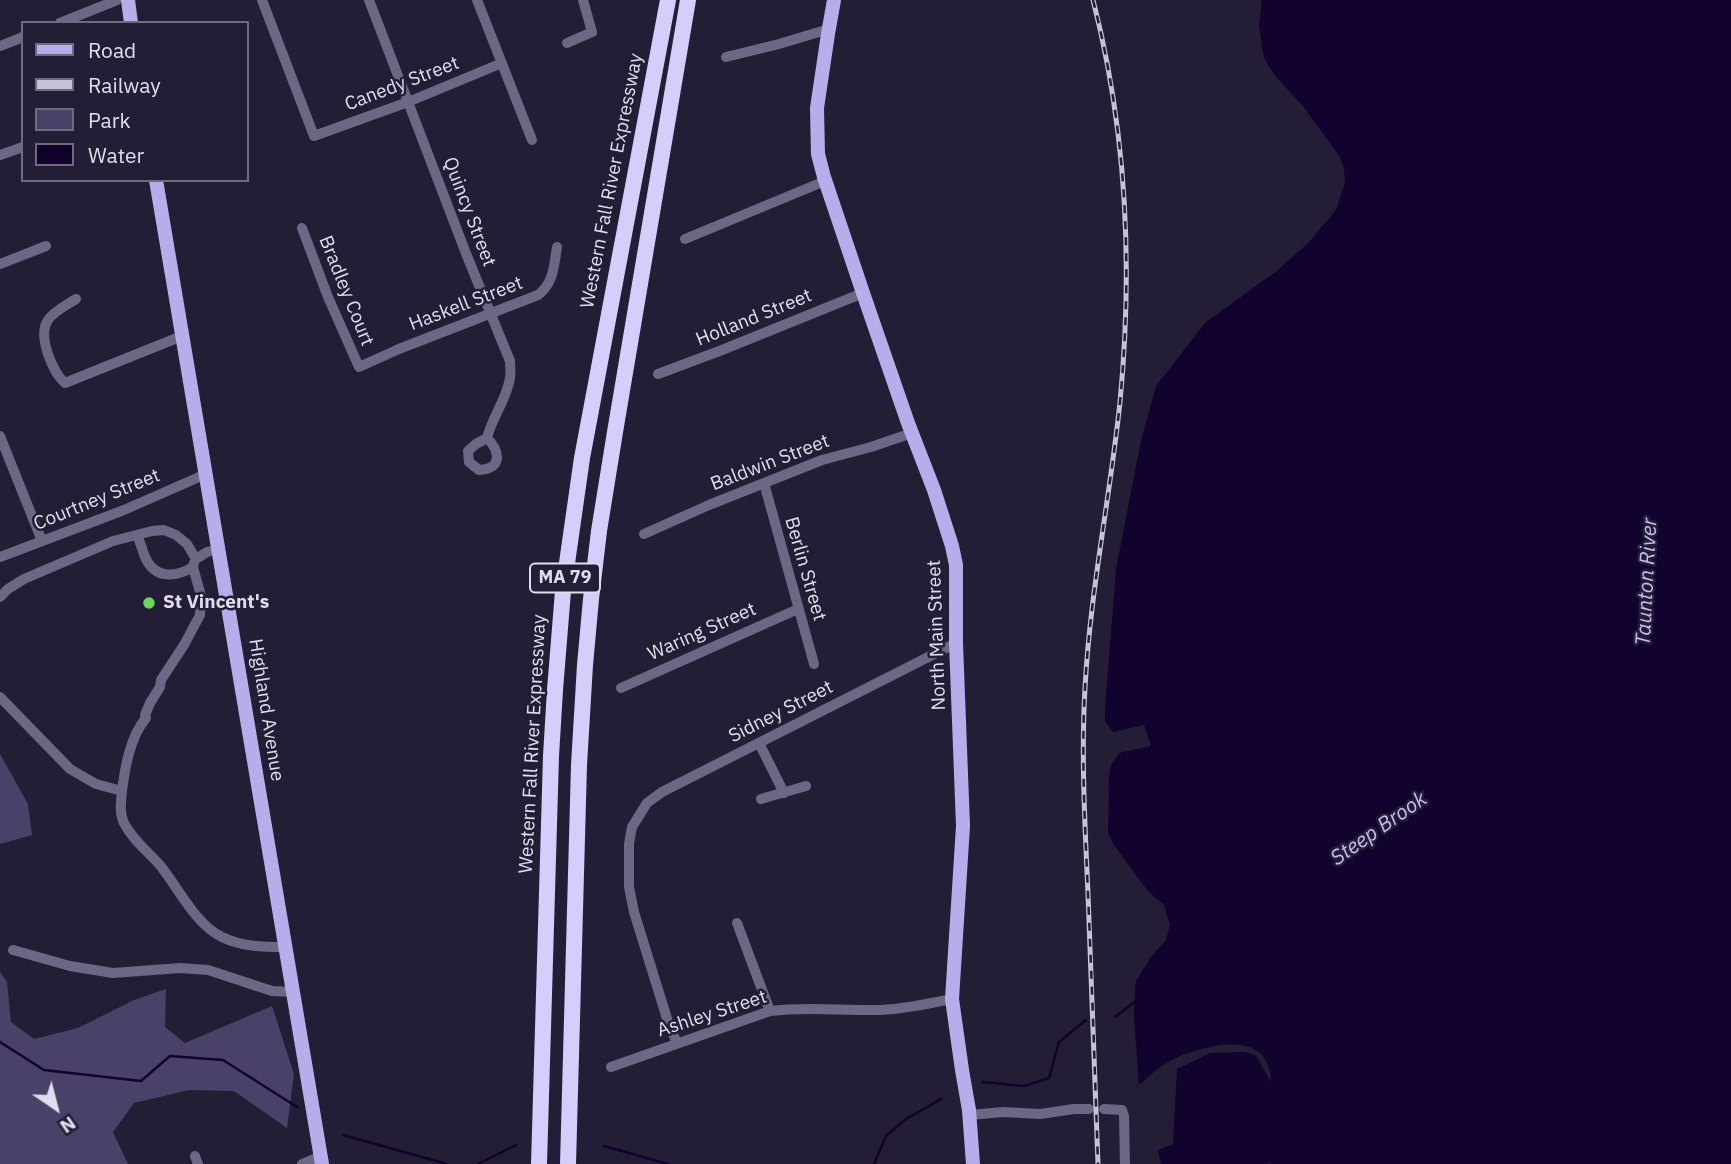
<!DOCTYPE html>
<style>
body{margin:0}
#map{position:relative;width:1731px;height:1164px;overflow:hidden;background:#231e36;font-family:"IBM Plex Sans",sans-serif}
canvas{display:block}
.legend{position:absolute;left:21px;top:21px;width:228px;height:161px;box-sizing:border-box;background:#231e36;border:2px solid #6f6a80;margin:0;padding:9px 12px;list-style:none;font-size:21px;color:#e0ddee}
.legend li{display:flex;align-items:center;gap:14px;height:35px}
.legend b{width:35px;border:2px solid #6f6a80}
.north{position:absolute;left:21px;top:1073px;width:70px;height:70px;-webkit-text-stroke:5px #231e36;paint-order:stroke;rotate:145deg;font-size:19px;font-weight:700;line-height:28px;text-align:center;color:#e0ddee}
.north::after{content:'';display:block;margin:auto;width:24px;height:32px;background:#e0ddee;clip-path:polygon(50% 0,100% 100%,50% 72%,0 100%)}
</style>
<div id="map">
<canvas width="1731" height="1164"></canvas>
<ul class="legend">
<li><b style="height:9px;background:#b9acea"></b>Road</li>
<li><b style="height:9px;background:#c6c3d4"></b>Railway</li>
<li><b style="height:19px;background:#4a4169"></b>Park</li>
<li><b style="height:19px;background:#12022e"></b>Water</li>
</ul>
<div class="north">N</div>
</div>
<script>
const ctx = document.querySelector('canvas').getContext('2d');
ctx.lineJoin = 'round';
function fill(path, color) { ctx.fillStyle = color; ctx.fill(path, 'evenodd'); }
function trace(path, color, width, dash) { ctx.strokeStyle = color; ctx.lineWidth = width; ctx.lineCap = dash ? 'butt' : 'round'; ctx.setLineDash(dash || []); ctx.stroke(path); }
function drawText(font, color, halo, rows, align = 'center') {
  ctx.font = font + ' "IBM Plex Sans",sans-serif'; ctx.lineWidth = 5; ctx.setLineDash([]); ctx.textBaseline = 'middle'; ctx.strokeStyle = halo; ctx.fillStyle = color; for (const [text, x, y, turn = 0] of rows) {
    ctx.save(); ctx.translate(x, y); ctx.rotate((+turn || 0) * Math.PI / 180); ctx.textAlign = isNaN(turn) ? turn : align; if (halo) ctx.strokeText(text, 0, 0); ctx.fillText(text, 0, 0); ctx.restore();
  }
}
const green = new Path2D(`
 M0,754L28,804L32,835L0,844Z
 M0,972L7,982L11,1022L34,1039L78,1028L134,1000L166,989L165,1027L185,1043L272,1006L294,1074L287,1128L234,1091L189,1090L134,1103L113,1132L128,1164H0Z`);
const water = new Path2D(`
 M1262,0H1731V1164H1271L1270,1163L1264,1164H1161L1158,1150L1173,1144L1177,1069L1210,1053L1245,1052L1256,1056L1271,1082C1271,1026 1201,1045 1170,1061C1158,1068 1149,1076 1139,1085L1134,1016L1135,988L1136,981L1151,957L1166,940L1170,925L1164,905L1147,890L1114,845L1108,832L1109,778L1111,765L1119,753L1151,746L1144,725L1113,732L1105,721V708L1116,569L1141,441L1156,386L1205,323L1278,270L1309,242L1336,210L1345,183L1344,169L1340,157L1303,106L1276,77L1268,65L1263,54L1259,25Z`);
const stream = new Path2D(`
 M1115,1017L1137,1000
 M0,1042L44,1070L141,1081L170,1056L223,1060L297,1107
 M983,1082L1024,1086L1049,1078L1059,1042L1086,1020
 M343,1135L447,1164
 M604,1146L668,1164
 M478,1164L516,1145
 M874,1164L886,1136L906,1119L941,1099`);
const minor = new Path2D(`
 M262,0L314,136L408,102L502,63
 M369,0L467,256L510,361C510,366 511,373 510,378C507,399 492,417 487,438C500,451 503,469 479,470L469,462L468,451L476,444L487,438
 M477,0L532,140
 M60,23L117,0
 M567,43L592,32L583,0
 M0,46L23,37
 M726,57L779,44L829,29
 M0,155L23,147
 M302,228L328,297L359,367L399,349L538,295C554,283 554,265 557,247
 M685,239L825,181
 M0,264L46,246
 M76,299C67,305 54,311 48,320C37,336 53,373 65,383L182,336
 M658,374L722,350L863,293
 M0,436L42,541
 M764,483L814,664
 M644,534L709,505L822,460L871,447L912,433
 M137,536C141,543 142,550 145,557C155,580 176,577 193,567L194,563
 M0,557L124,510L206,474
 M0,597L8,589L24,579L113,541L152,531L164,530L176,535L187,544L196,559L207,552L219,549
 M621,688L798,609
 M0,697L70,769L96,784L122,791C121,802 119,813 124,823C132,839 147,851 159,864C178,887 194,923 222,937C242,947 264,947 285,947
 M759,743L784,793
 M122,791C125,767 130,737 146,718L145,715L150,703L160,687L161,680L184,645L200,615L201,596L193,567
 M761,799L806,786
 M737,923L770,1011
 M13,950L70,966L113,973L180,968L208,970L272,991L293,992
 M677,1043L669,1025L634,912L629,887V844L632,827L647,803L662,792L956,643
 M611,1067L770,1011C807,1006 844,1011 881,1010C905,1009 928,1004 952,999
 M1104,1109L1122,1110L1124,1116L1125,1164
 M970,1115L1003,1112L1040,1114L1074,1109H1089
 M195,1156L198,1164
 M302,1164L321,1156`);
const major = new Path2D(`
 M128,0L131,23
 M834,0L828,34L817,108L818,154L824,177L863,293L908,423L934,490L952,546L956,565V643L963,826L952,999L962,1070L969,1110L973,1164
 M156,180L322,1164`);
const highway = new Path2D(`
 M539,1164L551,756L555,690L563,591L582,458L668,0
 M568,1164L579,765L585,665L591,599L599,531L615,432L688,0`);
const rail = new Path2D(`
 M1093,0C1127,132 1133,267 1120,402C1110,498 1090,592 1085,688C1081,757 1085,825 1088,894C1092,984 1095,1074 1098,1164`);
const markers = [
 [149,603,7,"#70d35f"]
];
const shields = [
 [565,578,70]
];
const shieldNames = [
 ["MA 79",565,578]
];
const streetNames = [
 ["Canedy Street",402,84,-21],
 ["Western Fall River Expressway",612,181,-79],
 ["Quincy Street",469,212,69],
 ["Bradley Court",346,291,68],
 ["Haskell Street",466,304,-21],
 ["Holland Street",754,318,-22],
 ["Baldwin Street",770,463,-21],
 ["Courtney Street",97,500,-22],
 ["Berlin Street",805,569,74],
 ["Waring Street",702,632,-24],
 ["North Main Street",937,635,-92],
 ["Highland Avenue",266,710,81],
 ["Sidney Street",781,712,-27],
 ["Western Fall River Expressway",533,744,-87],
 ["Ashley Street",712,1014,-18]
];
const poiNames = [
 ["St Vincent's",163,603]
];
const waterNames = [
 ["Taunton River",1647,582,-87],
 ["Steep Brook",1379,829,-35]
];
fill(green, '#4a4169');
fill(water, '#12022e');
trace(stream, '#12022e', 2.5);
trace(minor, '#6d6785', 10);
trace(major, '#b9acea', 14);
trace(highway, '#d6cdfa', 16);
trace(rail, '#c6c3d4', 5);
trace(rail, '#231e36', 2.5, [8]);
for (const [x, y, r, color] of markers) { const dot = new Path2D(); dot.arc(x, y, r, 0, 2 * Math.PI); ctx.fillStyle = color; ctx.fill(dot); trace(dot, '#231e36', 2.5); }
for (const [x, y, w] of shields) { const box = new Path2D(); box.roundRect(x - w / 2, y - 14.5, w, 29, 5); ctx.fillStyle = '#231e36'; ctx.fill(box); trace(box, '#e0ddee', 2); }
drawText('bold 18px', '#e0ddee', null, shieldNames);
drawText('19px', '#e0ddee', '#231e36', streetNames);
drawText('bold 19px', '#e0ddee', '#231e36', poiNames, 'left');
drawText('italic 21px', '#c7bbf4', '#231e36', waterNames);
</script>
